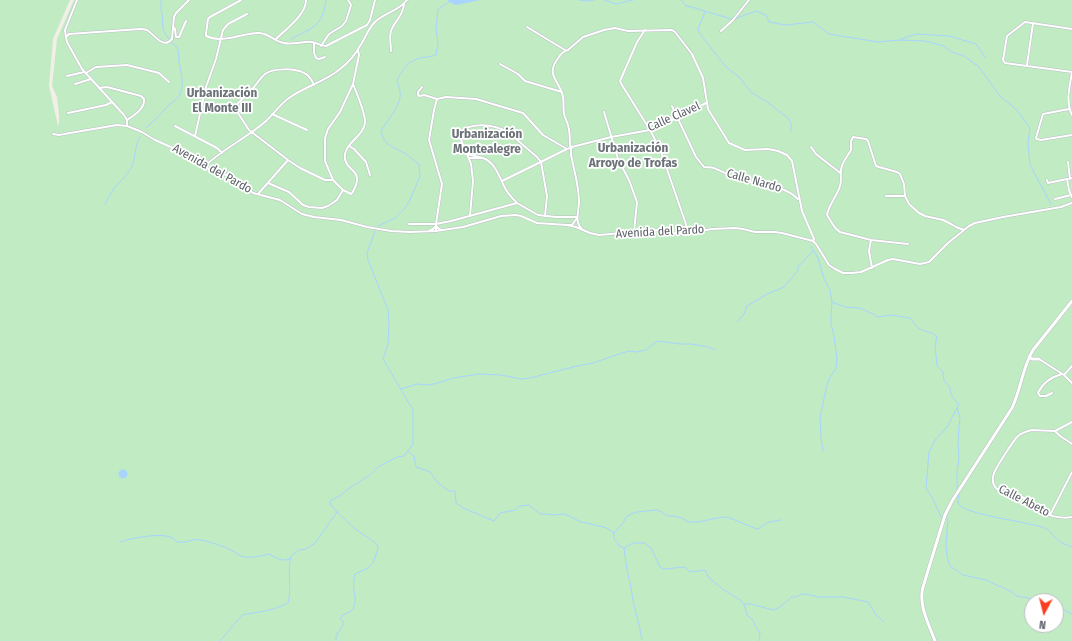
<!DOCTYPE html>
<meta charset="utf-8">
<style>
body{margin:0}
#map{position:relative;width:1072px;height:641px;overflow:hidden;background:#f1efe6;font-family:"Fira Sans Condensed",sans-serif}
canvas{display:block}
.north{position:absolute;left:1024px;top:593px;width:40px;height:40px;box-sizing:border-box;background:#fff;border:1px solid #bec0c3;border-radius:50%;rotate:187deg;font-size:11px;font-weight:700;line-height:16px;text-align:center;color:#5d6168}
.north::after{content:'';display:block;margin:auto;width:14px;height:18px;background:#fc3f21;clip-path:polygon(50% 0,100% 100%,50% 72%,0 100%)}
</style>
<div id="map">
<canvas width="1072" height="641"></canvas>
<div class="north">N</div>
</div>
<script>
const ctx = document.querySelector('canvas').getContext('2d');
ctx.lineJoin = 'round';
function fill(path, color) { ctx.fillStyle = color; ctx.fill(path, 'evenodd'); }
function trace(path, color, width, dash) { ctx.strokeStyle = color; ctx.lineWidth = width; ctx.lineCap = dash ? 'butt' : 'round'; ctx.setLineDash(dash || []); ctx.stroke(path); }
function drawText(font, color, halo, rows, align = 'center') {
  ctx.font = font + ' "Fira Sans Condensed",sans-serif'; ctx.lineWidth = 3.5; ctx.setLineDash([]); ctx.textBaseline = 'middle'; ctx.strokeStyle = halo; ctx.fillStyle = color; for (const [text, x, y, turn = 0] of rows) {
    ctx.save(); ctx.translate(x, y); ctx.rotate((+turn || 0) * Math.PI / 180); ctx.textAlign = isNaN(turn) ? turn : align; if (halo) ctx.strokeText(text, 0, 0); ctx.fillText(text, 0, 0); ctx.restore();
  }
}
const green = new Path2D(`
 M0,0H70L53,39L49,86L58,126L59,124V114L57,97L52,86L57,39L74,0H1072V641H0ZM1032,601H1056V625H1032Z`);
const water = new Path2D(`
 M448,0H480L456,5L449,2Z
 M118.5 474a4.5 4.5 0 1 1 9 0a4.5 4.5 0 1 1-9 0Z`);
const stream = new Path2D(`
 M161,0V11L162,13L163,30L169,39
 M579,0L586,1L594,0
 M604,0L616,4L633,0
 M681,0L686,6L695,8L731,19L737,18L756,11L766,15L769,22L785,25L813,22L829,34L878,42L900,40L925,41L944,46L952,52L964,56L979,67L1000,96L1017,110L1030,128L1028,143L1030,165L1051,204
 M705,12L698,29L700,34L726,67L739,77L751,92L767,102L788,118L791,124V131
 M291,39C313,27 322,28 326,0
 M901,39L916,34L949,36L976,44L985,57
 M146,128C154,121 161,114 168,106C172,102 176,100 179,96C185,86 181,72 179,62C178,54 181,49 172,43
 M105,204C108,199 111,192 115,187C121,181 127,175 131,168C136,158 134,147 140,137
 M378,226L395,218L405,208L410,200L420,176L419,164C414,161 410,157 406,154C394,147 384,146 381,131C386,122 399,108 400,97C401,92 399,86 397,81C401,71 408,61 420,58C425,57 430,57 436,55L438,43L436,29L438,9L449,2
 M811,246L818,258L824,279L830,290L832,302L831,317V324L834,336L837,359L836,368L829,379L826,389L820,418L821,437L823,451
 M832,302L845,307L860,308L873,314L877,317L891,315L910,318C913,322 917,328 922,330C929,333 931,331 937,337L935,345L937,366L943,372L944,381C954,390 948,388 952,396C953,399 957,402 959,404L947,427L935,440L929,452L926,488L934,501L941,517H942
 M738,321L744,314L747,306L769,293L784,287L795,274L798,270V267L813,251
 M401,389L417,384L428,385L438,383L453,378L479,374L501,375L521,379L530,378L573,367L593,363L616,355L629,351L637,352L646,350L653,344L658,341L680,344H692L708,347L715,350
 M957,408L960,418L959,426L958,442L959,459L957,472V489
 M409,452L414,456L416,467L430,472L438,483L449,491H455L456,503L463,508L494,521L500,513L515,510L519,506L529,505L540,514H546L552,515L565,514L581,522L591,524L607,528L614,533V539L618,543L619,546L624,548L633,543H644L651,548L660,567L664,569L685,567L690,572L705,570L709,578L724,590L740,600L744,604L747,615L753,620L755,626L760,633L759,641
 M959,494C959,497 957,501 958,503C962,515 1033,522 1047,529C1051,532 1054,537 1058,540C1062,544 1068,545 1072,547
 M946,518L948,519L946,544L947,557L950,566L963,575L986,580L1010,591L1017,596L1033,599L1038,601
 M614,533L623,523L626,517L631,514L637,512L656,510L660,511L667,516H674L682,518L688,522H698L722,517L730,518L757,529C761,528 762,526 765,524C770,521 776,521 781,520
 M120,542C131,538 162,532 173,538C174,539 176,541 177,542C185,544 193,538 201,540C207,541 226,547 231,550C235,552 239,556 244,557C253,558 261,556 269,554C276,558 282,562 290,559
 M624,548L625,556L627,570L630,583L634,605L640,629L642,641
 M745,604C750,603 753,605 758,606C763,607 768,609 774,610L781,606L792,597H796L802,594H806L818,597H843L868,602L876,615L884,622
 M1056,606L1072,614
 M220,641L242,615C257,612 273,611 288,603C292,588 287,572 291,556L299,550L306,549L315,543L337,512
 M336,641V635L340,630L344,623L340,618C343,614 347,614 351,611C357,604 355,597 354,590C353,584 354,579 355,574L368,568L373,563L377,552L378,546C372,539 365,536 358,531C348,523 338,514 330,504V501L341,495L348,489L370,475L378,467L397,457L404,456L413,444V410L383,359L388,344L389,325L388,310L368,260L367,253L375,231`);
const street = new Path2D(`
 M241,0L210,17L208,19L206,34V36C223,44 241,33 258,33C269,33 275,42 284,43C293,45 303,41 312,42C317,43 321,46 326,46L367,25L370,20L375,0
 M173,27L175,29L176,37H179L186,21
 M527,27L565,50
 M645,30L637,42L620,81L622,85L650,130L660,149L689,233
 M721,31L733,20L749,0
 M66,38L65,30L77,0
 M276,39C286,29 306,15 306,0
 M314,43V53L316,58L319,59L325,57
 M321,46L329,34L342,26L346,21L351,5L348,0
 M391,51C391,45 389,37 391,31C394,21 403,17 404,4
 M500,64L518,74L525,81L562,92
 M1027,65L1033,23
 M1072,72L1005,63L1003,60L1007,36L1025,22L1072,29
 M1072,72C1070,86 1065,101 1072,115
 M86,73L96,67L127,65L159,73L169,82
 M67,76L84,72
 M75,84L91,79
 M314,85C312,80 309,75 304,73C295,68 273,68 265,74C259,79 255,87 249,93C244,99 236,101 236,110L249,130L288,160L300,168L325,180H333L343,190L351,194C354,191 354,189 356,185C361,170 347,171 345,159C342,144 365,136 365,122C365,112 357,94 353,84
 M422,87L418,92V95L420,96L424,95L437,99
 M99,88L107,87L141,96L144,99C145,109 134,115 127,120
 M672,106L696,157L704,167C708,167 713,167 716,169C725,172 730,177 739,180C759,185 783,184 798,199
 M1069,109L1043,114L1036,138L1037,139L1041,140L1072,135
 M604,112L618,159L629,180L637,202L634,232
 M68,113L106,105L112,102
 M272,114L307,130
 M127,126V120L124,115L82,69L67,42L66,37L69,34L140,29C143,29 144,29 147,30C154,34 163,50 172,39L174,17L176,13L189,0
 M175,126L217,148L222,153
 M53,134L59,135L70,133L117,125L127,126L142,132L155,140L173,148L198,165L229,176L253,193L280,200L302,214L314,217L341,220L367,227L391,231L410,232L436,231L463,227L501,216L516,215L521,216L537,223L567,225L576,227L590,233L599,235L656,230L682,234L712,229L735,228L743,229L755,232H775L782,233L813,241L816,244L829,265L835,269L843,273H852L861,272L888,260L893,259L920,264L929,262L948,243L969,226L975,223L1003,217L1061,207L1072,203
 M195,136L206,87L216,59L223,30L228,24L247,14
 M349,146L354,149L366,162L370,175
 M572,147L611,137L650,130L677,118L706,103
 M811,147L816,154L839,172L841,173
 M467,154L483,158H469
 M483,158C496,163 499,177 505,188C508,194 513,199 517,203
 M1068,162L1070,179
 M204,167C222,149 247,138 266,121C274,114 280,104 289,98C305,86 325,82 340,69C348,63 355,55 360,46C365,39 368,29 374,23C383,13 398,12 407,0
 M1067,179L1069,190L1072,197
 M333,180L325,161V138L328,129L340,112L353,84L359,55L358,50
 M1047,180L1048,183L1072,178
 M502,181L567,149
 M268,183L289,192L303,205L309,207L322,208L328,206L337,200L343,190
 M258,194L288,160
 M886,196H905
 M1055,199L1071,195
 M470,216L473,181L471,164L459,135C468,120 495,125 508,132L537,157L541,162L547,196L545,216
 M409,224H436L451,221L517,203L538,215L556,217H577
 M568,225H572L577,218
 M582,229C574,222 579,211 579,202C579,186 574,170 571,155V149L572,147L570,146C570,139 570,132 568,125C567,121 564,117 564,113C563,108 564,102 563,97C560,80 544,76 559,57C561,54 563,51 568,50L583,37L604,30L615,28L628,31L672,30L675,32L692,54L703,78L708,109L729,143L745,150L768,149L778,151L787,155L792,161L802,211L814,239L813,241
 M429,231L433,229L436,226L439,229L442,230
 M436,231V224L442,184L429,140L434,110L437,99L446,97L476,99L523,113L543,135L567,149L570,148
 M871,240L869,251L872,268
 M908,244L871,240L840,232C834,229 831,221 827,215C829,204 837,196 840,186C842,180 840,176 841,170C842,162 847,157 851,150V141L853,137L866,139L868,141L876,166L879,167L897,172L900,174L904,184L905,196L909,204L919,213L925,216L943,220L951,224L956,227L964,230
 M1039,359L1064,375L1072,383
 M1064,375L1072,366
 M1052,393L1046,396H1040L1038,393C1043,382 1051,377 1062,374
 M1072,422L1055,431L1032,430C1027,431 1022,433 1018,436C1013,441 997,466 994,473C993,476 992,481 994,485C999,495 1013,493 1022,497C1028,500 1033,506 1039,510C1049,516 1061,519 1072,517
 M1055,431L1060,436L1072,444
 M1050,515L1072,472`);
const secondary = new Path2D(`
 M1029,357L1032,359H1039
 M935,641C929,624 918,605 923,587L945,515L952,501L1012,408C1021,390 1022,368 1033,350L1072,301`);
const streetNames = [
 ["Calle Clavel",674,117,-24],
 ["Avenida del Pardo",212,169,29],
 ["Calle Nardo",754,181,16],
 ["Avenida del Pardo",660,232,-3],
 ["Calle Abeto",1024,501,27]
];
const neighbourhoodNames = [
 ["Urbanización",222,93],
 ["El Monte III",222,108],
 ["Urbanización",487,134],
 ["Montealegre",487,149],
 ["Urbanización",633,148],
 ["Arroyo de Trofas",633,163]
];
fill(green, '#c0ebc3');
fill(water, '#a8d4ff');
trace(stream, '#a8d4ff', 1);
trace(street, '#bdbfc6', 3);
trace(secondary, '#bbbec5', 4);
trace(street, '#fff', 2);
trace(secondary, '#fff', 3);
drawText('12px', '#5d6168', '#fff', streetNames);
drawText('bold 13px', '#6e737a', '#fff', neighbourhoodNames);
</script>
